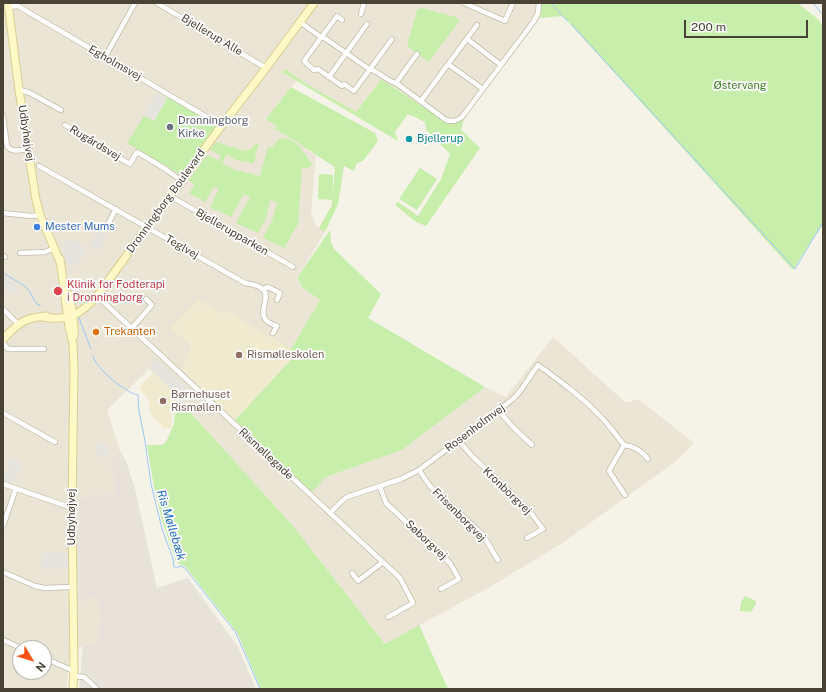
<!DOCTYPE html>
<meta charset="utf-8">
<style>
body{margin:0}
#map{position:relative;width:826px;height:692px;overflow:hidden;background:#f5f2e7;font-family:"Public Sans",sans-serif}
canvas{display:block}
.frame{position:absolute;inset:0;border:4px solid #494335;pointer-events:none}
.north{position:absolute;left:12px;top:640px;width:40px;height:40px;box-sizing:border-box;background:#fff;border:1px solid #b6b4ae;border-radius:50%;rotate:128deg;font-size:11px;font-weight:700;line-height:16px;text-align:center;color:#494335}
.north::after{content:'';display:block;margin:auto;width:14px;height:18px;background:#ff5114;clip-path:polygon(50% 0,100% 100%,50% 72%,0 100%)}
.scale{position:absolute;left:684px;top:20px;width:124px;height:18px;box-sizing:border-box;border:2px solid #494335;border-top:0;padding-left:5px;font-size:12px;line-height:14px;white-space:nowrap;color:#494335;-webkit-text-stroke:3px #fff;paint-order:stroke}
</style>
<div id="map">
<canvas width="826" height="692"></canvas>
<div class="frame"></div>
<div class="north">N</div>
<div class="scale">200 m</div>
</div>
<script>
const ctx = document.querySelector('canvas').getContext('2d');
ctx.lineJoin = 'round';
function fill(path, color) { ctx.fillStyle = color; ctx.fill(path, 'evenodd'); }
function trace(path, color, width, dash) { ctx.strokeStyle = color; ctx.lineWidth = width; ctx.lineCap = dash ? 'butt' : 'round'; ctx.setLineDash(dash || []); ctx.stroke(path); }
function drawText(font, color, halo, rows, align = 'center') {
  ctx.font = font + ' "Public Sans",sans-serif'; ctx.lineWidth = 3.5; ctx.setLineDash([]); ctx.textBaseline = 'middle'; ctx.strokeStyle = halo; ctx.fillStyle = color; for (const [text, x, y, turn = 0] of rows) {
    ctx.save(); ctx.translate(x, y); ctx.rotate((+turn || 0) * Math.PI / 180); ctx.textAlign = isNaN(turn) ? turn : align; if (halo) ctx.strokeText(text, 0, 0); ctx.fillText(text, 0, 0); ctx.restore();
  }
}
const residential = new Path2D(`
 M3,3H541L540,18L464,118L459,122L453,123L446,122L381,79L356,112L310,86L285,69L282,72L297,81L291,87L266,119L276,126L275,129L295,140L316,156L311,214L316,225L325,232L297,278L303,288L320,300L291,349L290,361L235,420L312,492L326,477L402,450L485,387L506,397L553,337L626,403L638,399L694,443L675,462L561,544L488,588L385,644L294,527L181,402L149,369L107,410L120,451L110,461L116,493L78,498V600L96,597L101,615L97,647L83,645L69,660L67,689H3ZM20,648H44V672H20Z`);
const industrial = new Path2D(`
 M120,451L126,461L135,489L157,588L188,578L238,647L256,689H79L83,645L97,646L101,615L96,597L78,601V498L116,493L110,461Z`);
const education = new Path2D(`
 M198,299L224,314L226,311L291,349L290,361L235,420L182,370L192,346L170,329Z
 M153,373L178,396L173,412L171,428H164L151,415L149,409V400L139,387Z`);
const green = new Path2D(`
 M541,3H797L818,19L823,26V228L821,227L793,270L563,16L540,18Z
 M422,8L456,17L459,21L429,62L407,46L417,10Z
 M285,69L310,86L356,112L381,79L446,122C454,123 458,123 464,118L461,130L480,148L426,226L416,222L395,205L398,202L418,216L441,179L450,154L426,130L425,122L408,114L395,132L398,141L282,72Z
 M291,87L375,133L378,141L364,160L356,164L354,171L344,166L338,204L325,232L319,228L332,205V200L318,199L319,174L333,175V193L335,167C315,155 296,140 275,129L276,126L266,119Z
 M168,97L217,126L181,175L127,143L144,116L154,121Z
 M280,138C297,138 304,152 312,165L309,168H302L298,224L284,248L263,238L272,221L277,202L270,200L266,219L258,233L236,223L250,197L244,194L231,217L217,210L210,208L219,189L214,186L205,202L189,193L195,185L189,180L207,155L219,161L221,156L210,150L215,144L219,142L229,147L232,146C244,152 247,153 257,143H259L254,163L236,160L227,155L222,163L232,169L260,176L268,147H272Z
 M420,168L437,179L417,210L399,199Z
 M330,230L331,242L334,249L381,294L368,318L485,387L402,450L326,477L312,492L235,420L290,361L291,349L320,300L303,288L297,278Z
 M181,402L294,527L385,644L419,625L448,689H261L238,634L185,566L179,564L176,561L162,520L154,487L147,445H162L166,442L174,424L175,414Z
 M745,596L756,601V604L751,612L740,611L741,602Z`);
const parking = new Path2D(`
 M157,94L166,99L154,121L144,116Z
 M103,222L111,227L98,251L89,246Z
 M67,240L74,241L87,248L79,262L71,265L64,259L63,251L61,250Z
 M3,275L19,286L17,294L7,291L3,299Z
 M157,359L187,387L179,395L149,368Z
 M99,443H106L109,447L108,454L105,457H100L96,453V446Z
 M10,458L21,462L13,484L3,481Z
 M42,553H69L68,568L42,569Z`);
const stream = new Path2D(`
 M551,3L567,21
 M813,3L823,15
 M572,25L795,269L823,222
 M3,273L25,286C31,291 32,299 38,305H40
 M79,318L91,349
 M93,356C95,368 126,393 138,395L139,411L145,441L151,484L162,529L173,559L174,567L176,568L181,566L185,568L236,633L260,689`);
const street = new Path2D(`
 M157,3L266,68
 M464,3L505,21L513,3
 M8,7L18,6L222,126
 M361,14L364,3
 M342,20L337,16L304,61L314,70L318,69L342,86L344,84L354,91L392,39
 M300,22L321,37L326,39L369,69C379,71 386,81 396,83L446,120C453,122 456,121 462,117L534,21L538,13L539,3
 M467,39L501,65
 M105,57L135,3
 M448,64L483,89
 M329,77L367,24
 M396,83L417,54
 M19,90L28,92L61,110
 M421,101L477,25
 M3,116L7,146C12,153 20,150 28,149
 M65,125L84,136L86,139L130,164L137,152L167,170L169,172L181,180
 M39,166L245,283C283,288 255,307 266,320C268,323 274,325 277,326L273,333
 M170,196L293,267
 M3,213L31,216L40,215
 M108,224L116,209
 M20,253L45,252L55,248
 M3,256L5,257
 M263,290L267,287L270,288L280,293L277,300
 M97,296L400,578L413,603L388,617
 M3,309L18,324
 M131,329L152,305L146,299
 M3,343L8,349H44
 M498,410L513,427L532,445
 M3,413L55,442
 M458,440L472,456L528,509L543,529L527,538
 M624,445L609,471L625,495
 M419,470L430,486L483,535L498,560
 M3,484L72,508
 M380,487L386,503L450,563L459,579L441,589
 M330,513L342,501L347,497L401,479L419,470L513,399L521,390L538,365C560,381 582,397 600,416C609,425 616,435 624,445C635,446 642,451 648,459
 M3,526L16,488
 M3,572L35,586L44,588L73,587
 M352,573L358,581L383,562
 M3,640L21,648
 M44,658L74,671
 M74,676L84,677L97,689`);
const secondary = new Path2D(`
 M8,3L19,90L36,200L40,215L61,264
 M60,259L69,327L73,344L74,370L72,508L74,671L73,689
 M70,295L74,326V336
 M42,317C69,321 79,316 97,296L216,133L266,68L314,3
 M3,339C19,323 23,318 46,316`);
const markers = [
 [170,127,4,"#6b7280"],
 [409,139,4,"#0f9aa8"],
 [37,227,4,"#3f7fe0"],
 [58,291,5,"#e0444e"],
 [96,332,4,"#e8710a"],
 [239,355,4,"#8d6e63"],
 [163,401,4,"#8d6e63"]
];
const streetNames = [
 ["Bjellerup Alle",212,35,31],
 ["Egholmsvej",115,63,30],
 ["Udbyhøjvej",26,133,81],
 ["Rugårdsvej",95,143,31],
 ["Dronningborg Boulevard",166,201,-54],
 ["Bjellerupparken",232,232,30],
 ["Teglvej",182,247,30],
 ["Rosenholmvej",475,428,-37],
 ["Rismøllegade",266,454,43],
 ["Kronborgvej",507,491,44],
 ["Frisenborgvej",459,515,45],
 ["Udbyhøjvej",72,517,-90],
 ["Søborgvej",426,540,43]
];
const parkNames = [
 ["Østervang",740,86]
];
const worshipNames = [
 ["Dronningborg",178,121],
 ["Kirke",178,134]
];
const cultureNames = [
 ["Bjellerup",417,139]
];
const shopNames = [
 ["Mester Mums",45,227]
];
const healthNames = [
 ["Klinik for Fodterapi",67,285],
 ["i Dronningborg",67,298]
];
const foodNames = [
 ["Trekanten",104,332]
];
const educationNames = [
 ["Rismølleskolen",247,355],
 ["Børnehuset",171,395],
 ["Rismøllen",171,408]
];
const waterNames = [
 ["Ris Møllebæk",171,525,73]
];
fill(residential, '#eae5d4');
fill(industrial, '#e7e3db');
fill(education, '#f0eacf');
fill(green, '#c8eeab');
fill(parking, '#e6e4df');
trace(stream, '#9cc9f8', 1);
trace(street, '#c2bca8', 6);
trace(secondary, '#dacf91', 9);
trace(street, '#fff', 4.5);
trace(secondary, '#fff8c7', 7);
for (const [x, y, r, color] of markers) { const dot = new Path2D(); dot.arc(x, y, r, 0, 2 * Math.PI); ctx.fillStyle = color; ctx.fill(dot); trace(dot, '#fff', 1.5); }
drawText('11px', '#494335', '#fff', streetNames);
drawText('11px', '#3b8221', '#fff', parkNames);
drawText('11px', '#5b616d', '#fff', worshipNames, 'left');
drawText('11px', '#0d838f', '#fff', cultureNames, 'left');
drawText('11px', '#366cbe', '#fff', shopNames, 'left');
drawText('11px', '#be3a42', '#fff', healthNames, 'left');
drawText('11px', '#c56008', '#fff', foodNames, 'left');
drawText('11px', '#785e54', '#fff', educationNames, 'left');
drawText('italic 12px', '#216cc2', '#fff', waterNames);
</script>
